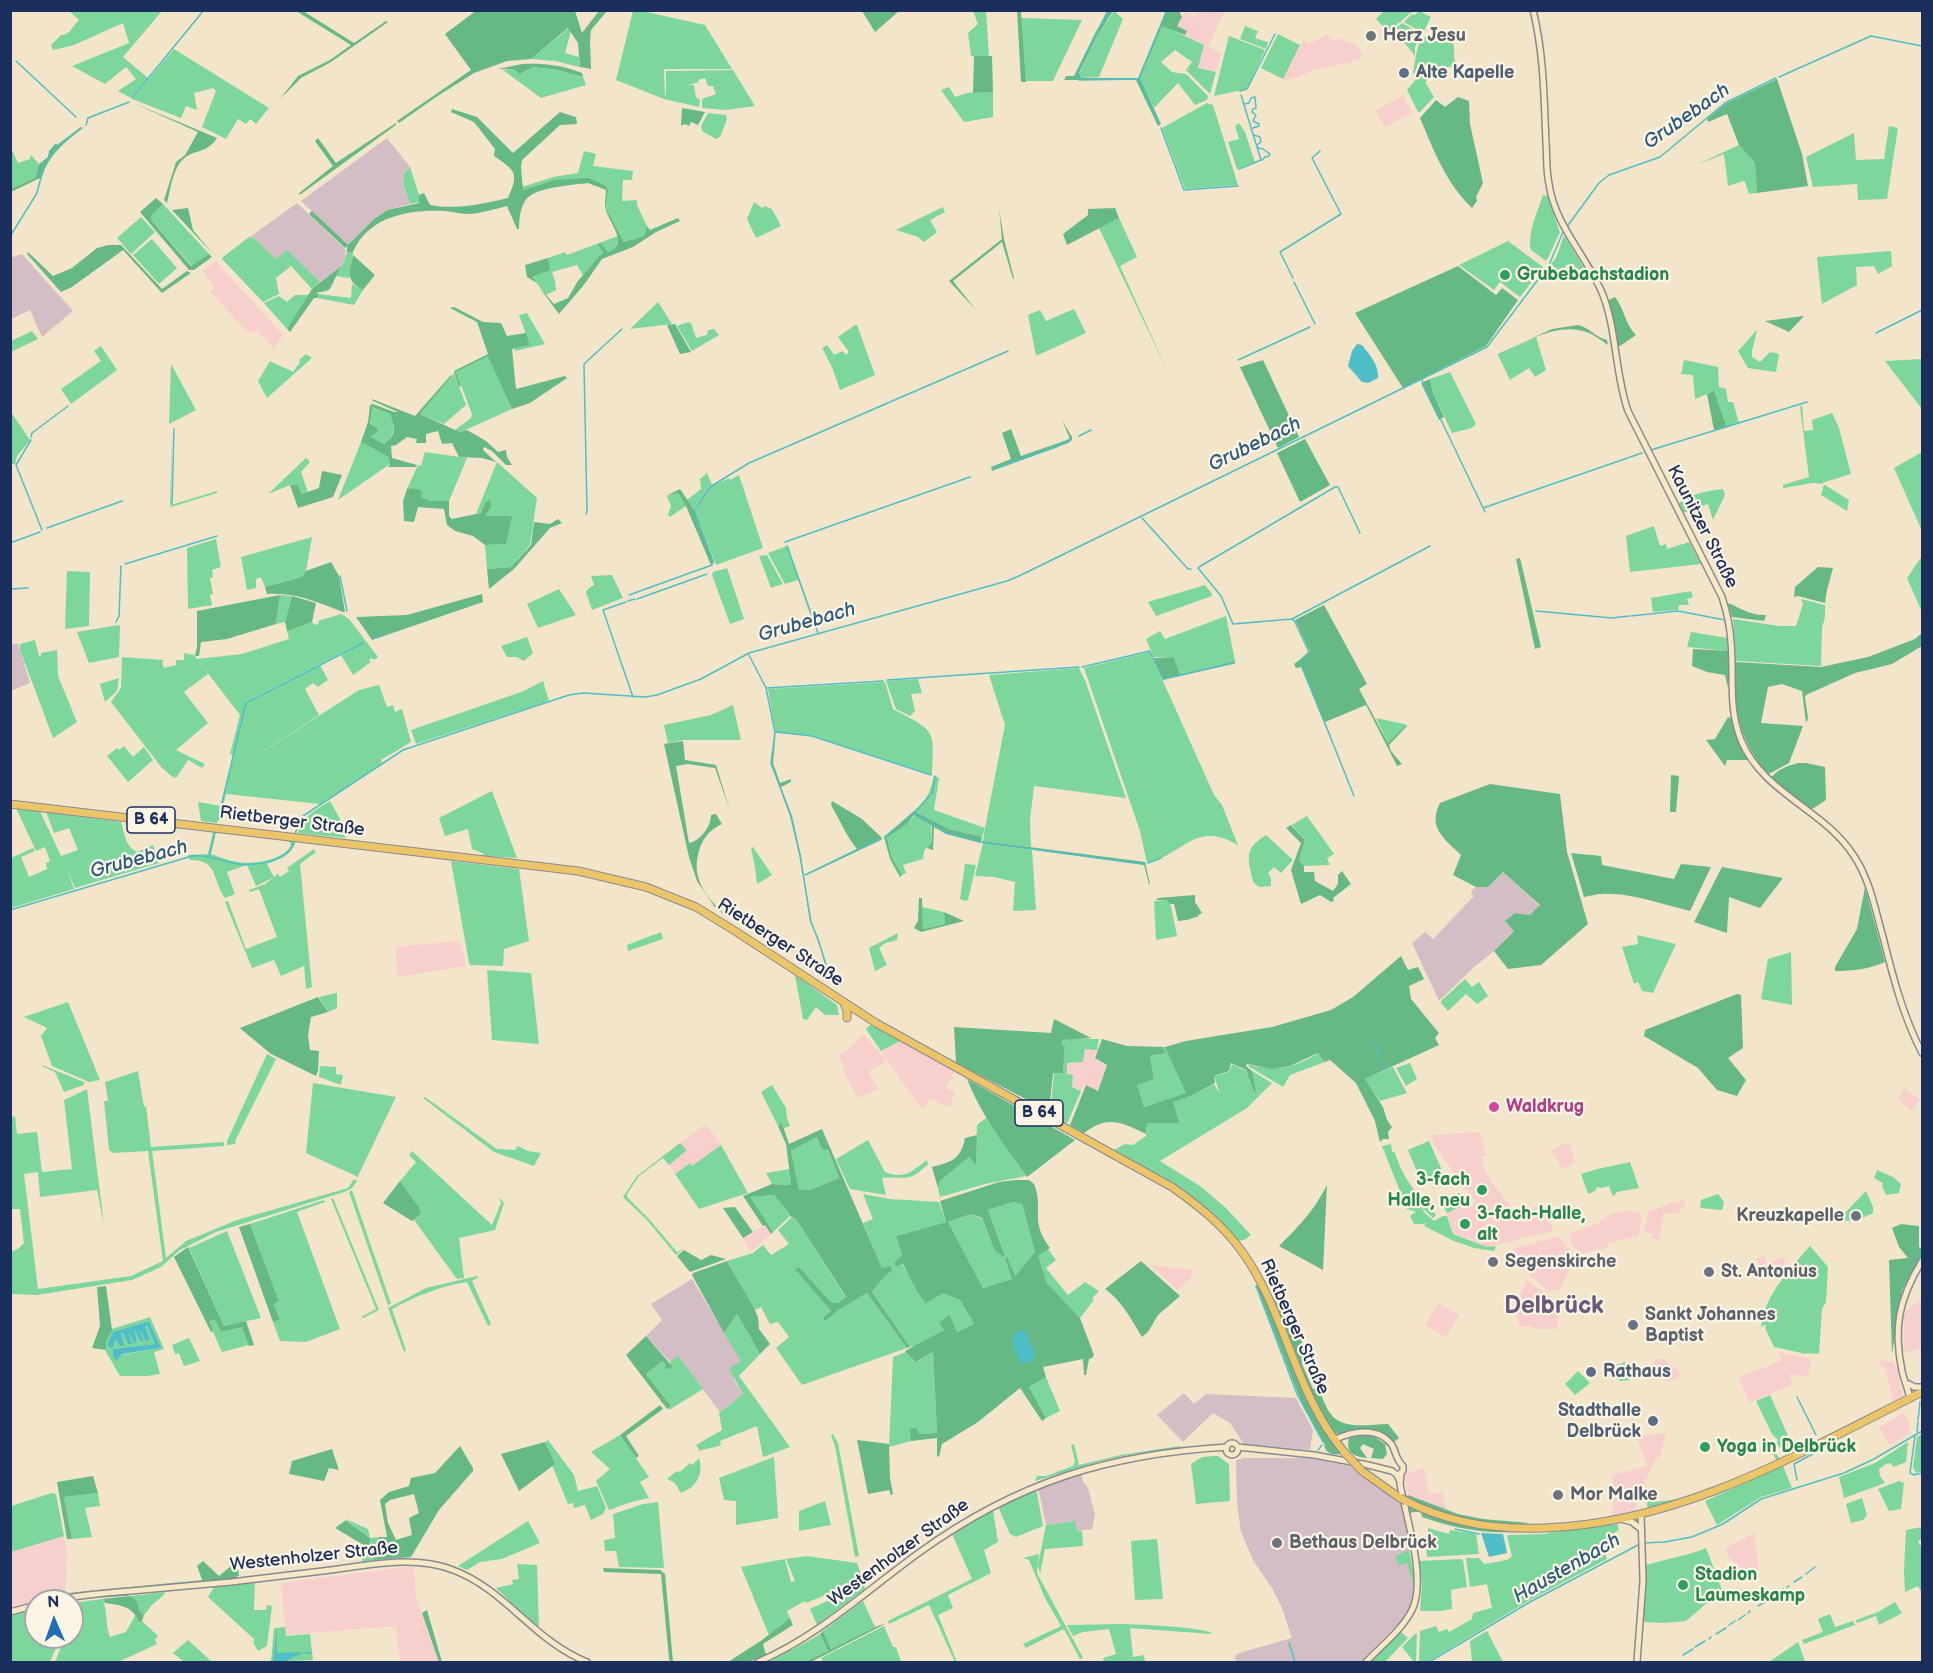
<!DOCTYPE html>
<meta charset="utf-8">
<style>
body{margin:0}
#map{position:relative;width:1933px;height:1673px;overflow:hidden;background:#f3e5c9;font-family:"Balsamiq Sans",sans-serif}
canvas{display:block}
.frame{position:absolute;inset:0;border:12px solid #1b2f5e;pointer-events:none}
.north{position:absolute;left:24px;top:1589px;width:60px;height:60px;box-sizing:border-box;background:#fcf5e5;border:2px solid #a2a6af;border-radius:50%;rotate:358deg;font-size:16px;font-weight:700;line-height:24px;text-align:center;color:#1b2f5e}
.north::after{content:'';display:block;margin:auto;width:21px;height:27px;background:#1f6fb2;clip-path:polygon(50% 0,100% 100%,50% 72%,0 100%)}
</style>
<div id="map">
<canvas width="1933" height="1673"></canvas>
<div class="frame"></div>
<div class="north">N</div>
</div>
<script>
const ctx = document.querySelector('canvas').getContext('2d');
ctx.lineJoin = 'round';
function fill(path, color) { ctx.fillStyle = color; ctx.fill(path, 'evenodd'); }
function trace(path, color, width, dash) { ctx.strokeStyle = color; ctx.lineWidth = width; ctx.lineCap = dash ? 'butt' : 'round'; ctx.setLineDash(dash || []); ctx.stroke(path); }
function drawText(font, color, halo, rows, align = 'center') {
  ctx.font = font + ' "Balsamiq Sans",sans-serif'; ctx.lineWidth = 4.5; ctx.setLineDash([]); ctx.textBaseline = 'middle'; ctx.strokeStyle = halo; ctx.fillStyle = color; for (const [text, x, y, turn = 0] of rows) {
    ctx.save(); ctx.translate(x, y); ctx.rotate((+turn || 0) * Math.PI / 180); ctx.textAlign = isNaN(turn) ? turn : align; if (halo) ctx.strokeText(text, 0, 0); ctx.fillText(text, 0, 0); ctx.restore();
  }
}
const built = new Path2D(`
 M1185,11L1195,16L1198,11L1224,12L1208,47L1221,53L1216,72L1198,67L1204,45L1186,35L1187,31L1177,26Z
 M1327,34L1334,41L1339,37L1349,44L1353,42L1362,53V56L1359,60L1308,72L1302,76L1282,81L1303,40L1310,44Z
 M1403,95L1412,113L1385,127L1375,111Z
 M216,261L283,335L274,349L257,331L249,333L210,292L214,288L203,271Z
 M460,941L466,963L465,966L398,977L395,947Z
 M864,1034L886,1061L868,1072L878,1089L858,1098L844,1073L843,1063L838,1055L851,1047Z
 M901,1041L956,1069L946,1088L955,1092L950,1106H944L930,1098L923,1108L920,1107L881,1051Z
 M1085,1048L1097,1050L1094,1058L1106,1065L1098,1091L1084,1084L1082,1090L1072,1087L1073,1075L1068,1074L1067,1063L1083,1062Z
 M1905,1088L1920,1100L1912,1111L1897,1099Z
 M706,1124L721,1145L692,1166L690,1164L675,1174L669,1165L687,1150L680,1143Z
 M1480,1132L1486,1155L1482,1157L1484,1169L1492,1182L1518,1216L1537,1206L1552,1226L1553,1231L1487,1247L1453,1233L1447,1213L1476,1203L1454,1173L1434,1144L1431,1135Z
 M1569,1142L1575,1163L1561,1169L1557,1158H1554L1551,1150Z
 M1684,1200L1685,1208H1680L1679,1215L1664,1212L1659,1240L1651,1238L1652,1234L1644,1232L1648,1212L1668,1204Z
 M1627,1210L1640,1213L1642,1220L1638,1236L1608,1243V1247L1580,1254L1572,1244L1569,1237L1571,1233L1599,1223L1601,1220L1614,1213Z
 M765,1225L771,1234L751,1251L743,1238Z
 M1559,1236L1575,1258L1560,1289L1548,1291L1524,1270L1510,1255L1515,1248Z
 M1764,1256L1768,1264L1783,1257L1786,1264L1776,1279L1768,1274L1764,1276L1756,1259Z
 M1150,1265L1194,1270L1190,1280L1177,1290Z
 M1527,1280L1560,1304L1557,1329H1537L1529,1326L1520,1327L1514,1308Z
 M1922,1299V1348L1905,1353L1903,1351L1904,1312Z
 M1438,1303L1459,1315L1446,1337L1425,1325Z
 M1778,1352L1811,1359L1808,1377L1789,1374L1793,1384L1749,1403L1739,1377L1782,1361Z
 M1655,1359H1665L1681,1375L1669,1382L1666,1381L1658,1374L1660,1372L1653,1365Z
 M1877,1361L1893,1362L1897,1368L1902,1394V1397L1893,1402L1886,1370Z
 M1903,1413L1909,1422V1433L1890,1445L1879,1428Z
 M1666,1433L1660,1455L1654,1461L1652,1468L1641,1489L1634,1511L1613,1515L1614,1488L1612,1475L1647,1466L1636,1436Z
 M1424,1468L1428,1494L1443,1492L1446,1510L1408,1495L1405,1474Z
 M1754,1533L1759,1569L1741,1574L1737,1564L1729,1558L1725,1549Z
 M64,1536L67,1551L65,1595L11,1609V1552Z
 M414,1566L416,1598L439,1662H400L396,1626L286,1635L281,1583Z`);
const industrial = new Path2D(`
 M387,138L410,167L403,175L406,181L402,182L410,204L386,210L374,219L348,245L301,201Z
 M297,203L346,250L344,262L341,266L320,282L287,250L276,260L254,238L250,237Z
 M22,254L73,311L42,337L30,310L11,319L10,258Z
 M18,643L30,683L11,691V645Z
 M1503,872L1540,906L1530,915L1515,913L1505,921L1514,930L1494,951L1474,967L1439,1001L1412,943L1425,932L1433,939L1474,896L1471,895L1472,890L1476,887H1488Z
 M692,1279L742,1362L734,1380L743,1394L720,1412L678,1357L670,1362L646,1336L662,1320L651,1304Z
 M1184,1393L1194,1404L1206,1394L1296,1398L1313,1430L1310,1450L1244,1444L1230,1423L1213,1413L1183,1442L1157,1415Z
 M1244,1458H1308L1354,1467L1402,1501L1411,1550L1395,1556L1407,1563L1414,1589L1412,1603L1402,1620L1360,1662H1236L1235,1656L1239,1653L1292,1638L1282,1608L1272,1588L1254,1562L1241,1532L1237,1503L1236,1464V1460Z
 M1081,1474L1083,1481L1088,1488L1095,1514L1092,1529L1077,1531L1074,1521L1046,1525L1038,1487Z`);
const green = new Path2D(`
 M69,11H162L123,57L148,78L131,98L118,91L136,79L126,67L105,84L72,66L129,43L123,23L74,45L53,50L51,45L61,35H64L69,32L79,20Z
 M633,11H642L705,25L732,69H664L665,96L666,94V71L733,70L755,106L726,110L702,108V99L716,94L713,86H708L705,78L698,80L699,82L688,85H694L696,97L700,100L699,107L664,99L616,80Z
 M973,11H986L989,56H971L968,33L978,24Z
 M1114,11L1123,19L1099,77L1080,78L1079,74L1097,36Z
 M1384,11V10L1413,11L1388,32L1376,19Z
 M1419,11L1431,17L1423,33L1404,22L1412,14L1415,15Z
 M1021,18L1082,20L1053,81H1026Z
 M1402,23L1422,34L1415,47V56L1394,30Z
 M1162,25L1204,45L1198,68L1216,72L1210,94L1186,70L1192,62L1175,50L1161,62L1172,72L1186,74L1208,96L1207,100L1195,105L1178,83L1154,108L1140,78Z
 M1245,26L1258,31L1255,38L1268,42L1266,49L1240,39Z
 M569,28L571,31L565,53L579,57L580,67L555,61L531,59Z
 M1278,34L1300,45L1283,79L1261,68Z
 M1229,36L1265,50L1247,89L1214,96Z
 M1422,37H1453L1455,66L1443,68L1425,82L1434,97L1420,112H1418L1407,90L1417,78L1413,72C1416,59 1416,48 1422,37Z
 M174,49L269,108L256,124L250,119L246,124L238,119L226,139L202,127L216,91L213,88L194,93L197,110L186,106L181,118L132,99Z
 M533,67L558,70L583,77L586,85L541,98L503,70L513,69L520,74Z
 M949,87L955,97L967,93L993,92V117L964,122L941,90Z
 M1207,103L1213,105L1238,185L1185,189L1162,128Z
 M708,113L726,115L727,119L720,137L716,139L702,131L701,126Z
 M1239,123L1245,132L1255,162L1237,169L1228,142L1239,139L1235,126Z
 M1889,126L1898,128L1887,199L1858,200L1857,184L1813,187L1806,157L1854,133L1856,160L1884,159Z
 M1739,145L1755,163L1757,193L1749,194L1745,182L1743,181L1728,186L1724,154L1696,165Z
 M10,150H12L18,163L30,159L31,155L39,164L35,178L11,189Z
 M584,151L596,154L593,166L633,171L632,180H623L622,201L637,200V205L647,226L644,236L624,242L606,208L608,190L606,186C577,173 552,181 523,190L522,187L553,177L578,173Z
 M410,167L419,195V202L410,204L402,181H405L403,175Z
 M1543,195L1548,196L1560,233C1554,242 1552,252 1546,261L1531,250C1527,233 1538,211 1543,195Z
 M754,202L762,208L765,206L772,209L781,226L756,238L747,219Z
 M163,204L209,254L192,266L151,220V216Z
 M943,207L945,212L930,220L937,232L924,242L918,237L896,230Z
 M141,217L155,232L131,254L117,238Z
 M1119,218L1137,257L1120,266L1167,370L1099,228Z
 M1564,235L1584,268L1580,273L1573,264L1566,265L1562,275L1550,265L1556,258Z
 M618,236C618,244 616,249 608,252L599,245L605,253L599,256L583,275L577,265L552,272L555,281L556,290L546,295L532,277L549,270L548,258L565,252L567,255Z
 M249,237L254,238L276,259L287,250L320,282L312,289L291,266L276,278L279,294L263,302L222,259L223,257Z
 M152,239L177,268L159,284L133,255Z
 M1508,241L1543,267L1520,297L1500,282L1494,290L1459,265Z
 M1891,251L1892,266L1878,274L1874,266L1856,267L1857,285L1822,304L1817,257Z
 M347,252H353L350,278L335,276L344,262Z
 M352,284L363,290L354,305L317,298L319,294L351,298Z
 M295,295H309L287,329L264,303L279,296L287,302Z
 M658,302L672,324L630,329Z
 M1074,309L1086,333L1036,356L1028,315L1040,310L1046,321Z
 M527,313L545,344L515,351V348L530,345L519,315Z
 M688,322L691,323L696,338L707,335L708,330L714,329L719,335L692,351L677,326Z
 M855,325H857L875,375L840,390L832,367L822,348L827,345L834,355L843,351L846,355L849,352L838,337Z
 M1757,330L1752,351V357L1760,362L1770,352L1779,354L1776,372L1748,368L1738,351Z
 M32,331L38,339L11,352V341Z
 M1536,337L1546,370L1535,377L1529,368L1510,380L1498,355Z
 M101,346L117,370L71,404L61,389L101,361L94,351Z
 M306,354L312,358L267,398L258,381L270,361C278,366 285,367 293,372L300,362L299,360Z
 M489,355L512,409L461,432L455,430L471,418L472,414L456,372Z
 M1922,359V409L1885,361Z
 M1684,360L1718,367L1719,387L1726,389L1728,402H1733L1739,423L1727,427L1714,391L1695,399L1693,375L1681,374Z
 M171,364L196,410L169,424Z
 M1450,372L1476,424L1472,428L1452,433L1433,393L1430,379Z
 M454,373L466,405L444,424L420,414Z
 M1802,405L1804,431L1813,430L1812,420L1832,413L1839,428L1851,474L1822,483L1825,485L1849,500L1847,511L1821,495L1824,484L1813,483L1783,488V485L1809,477L1800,407Z
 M371,407L390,414C395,430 397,432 384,444L371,437L379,430L370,422Z
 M11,412L30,440L17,456L15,464H11Z
 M172,429L171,505L217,491V493L171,507L170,505Z
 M361,442L388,457L390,464L338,500Z
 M425,452L467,458L449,501H431L421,498V490L413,488L407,489L418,465L421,466Z
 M1922,452V531L1894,468Z
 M306,458L310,462L301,472L308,492L302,494L297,484H293L268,494Z
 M497,462L537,498L530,545L511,567L487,569L485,545L506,544L485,516V503L481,513L476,514Z
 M707,473L712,485L709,487L694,509L687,500L701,489L700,479Z
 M739,475L763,548L716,565L695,511L710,487L729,478L730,480Z
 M1723,489L1725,495L1713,520L1708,504L1683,513L1679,503C1694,493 1706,491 1723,489Z
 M677,492L686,506L670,517L668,515L671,506L667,497Z
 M1654,526L1660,546L1666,544L1667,549L1689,542L1701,564L1630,572L1626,536Z
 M312,537L306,571L302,577L265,587L261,577L256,579V588L247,590L241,557Z
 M216,539L221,567L212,570L213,577L210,578L213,594L210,595L212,605L188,609L187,548Z
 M787,546H788L816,630L798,580L785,584L768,553Z
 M767,555L783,584L771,588L759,556Z
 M1922,556V612L1907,578Z
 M727,568L744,619L730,624L712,575L713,572Z
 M67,571L90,572L89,626L65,629Z
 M612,575L623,598L592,610L586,592L589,588L594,585L591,576Z
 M1205,585L1212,594V596L1156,616L1148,602Z
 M559,589L576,615L538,628L527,604Z
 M1691,591L1693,597L1687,599L1689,605H1679L1678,610L1653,612L1651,598Z
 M280,595L292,596L285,622L276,624Z
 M1801,599L1825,605V617L1822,628L1821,666L1736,661L1733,619L1779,626H1796L1803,604Z
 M341,614L349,619L378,657L374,660L372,658L369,660L371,662L353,675L341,655L363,642L246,702L247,703L320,665L328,680L318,687L313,683L305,689L319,715L230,773L359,690L379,685L387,707L393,705L395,712L402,709L411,742L381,760L382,763L320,804L226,794L220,820L218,819L217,823L201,821L198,802L221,806L233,755L230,754L240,715L197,659L242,654L289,639L287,631L312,622L315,625L319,623L318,621Z
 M1226,616L1235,661L1180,675L1174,657H1154L1146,639L1160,631L1165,639Z
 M119,625L120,626L119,657L89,663L77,632Z
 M1691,632L1727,638L1728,651L1687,647Z
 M527,637L533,653L524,661L517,657H507L501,646Z
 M35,640L39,656H41V653L57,650L58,676L77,722L53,738L20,650V644Z
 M1150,652L1214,795L1222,805L1238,845C1194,820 1185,854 1147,863L1140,831L1084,668Z
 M184,653L194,655L208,674L184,692L208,723L176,750L205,764L202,768L188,760L177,777L174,778L162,768L111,702L121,688L122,657L164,660L162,662L164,668L176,665V660H184Z
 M1079,668L1085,680L1126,798L1034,786L1030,820L1031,847L983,841L985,828L982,837L949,829L914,811C927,800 931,791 934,775L939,778L934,810L985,828L1005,725L989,675Z
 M119,678L117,691L105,702L100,684Z
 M918,679L922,693L911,694L915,711L910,716L896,709L886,681Z
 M543,681L549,701L416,744L411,730L524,691Z
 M885,682L893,709C934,731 935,727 932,775L813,736L777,732L775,729L768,689Z
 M733,705L741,740H683L668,743L664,725L711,715Z
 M1376,718L1404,724L1406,725L1388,743Z
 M124,746L133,757L144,747L153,760L128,782L107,756L117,748L119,750Z
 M492,791L517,858L485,856L482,853L472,849L468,829L445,836L439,818Z
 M330,801L345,828L341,830L346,838L298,833C301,817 317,809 330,801Z
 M16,808L40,811L61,856L78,850L69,828L54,833L46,812L121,822C125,834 125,846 137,852L153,845L159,863L75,888L67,870L74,889L11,908V858L33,848L35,851L21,857L29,877L47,869L46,863L50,861L45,847L36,851Z
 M915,815L931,826L932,841L924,851L923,859L903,865L906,873L902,875L892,858L887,836L907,824Z
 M1307,816L1334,854L1327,858L1330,865L1304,866L1299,860L1305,840L1292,825Z
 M145,822L237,832V835L216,832L211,854C220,857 229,861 238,862C254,865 282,860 291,846L289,840H296C293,855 280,859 267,864L274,877L278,874L280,877L289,871L287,868L314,849L316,852L300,864L312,987L306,989L304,964V966L281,976L274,960L252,968L225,902L228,901L246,949L277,937L259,889L250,892L249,890L265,884L274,877L256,886L247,865L227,872L235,894L225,898C212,880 218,859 190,860L188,855L208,854L213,832L145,825Z
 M1266,835L1293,860L1281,873L1274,867L1268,873L1271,878V886L1259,887L1253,882C1248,857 1243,850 1266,835Z
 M983,843L1032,850L1036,910L1013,911L1015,882L994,877L975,876Z
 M753,847L772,875L757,884L755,867L751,848Z
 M451,861L519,869L529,941L504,949L503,966L470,965L469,963Z
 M965,864L976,865L968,900L965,901L960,899Z
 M1168,900L1171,906L1177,936L1156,940L1154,901Z
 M922,907L944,912L945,924L923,929Z
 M661,932L663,939L628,951L627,945Z
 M898,933L897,940L885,943L879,948L887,965L875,971L869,948Z
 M1637,935L1676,944L1653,993L1642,991L1638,982L1634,984L1622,947L1638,944Z
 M1791,952L1792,1005L1761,999L1768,959Z
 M487,970L531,973L539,1044L492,1040Z
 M795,975L837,1005L839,1015H825L816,1007L807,1020L803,1019Z
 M1465,979L1472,987L1479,982L1488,996L1477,1004L1466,994L1448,1011L1441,1003V1001Z
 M337,993V1008L328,1012L319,997Z
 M68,1002L100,1080L89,1082L52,1066L41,1036L47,1028L24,1017Z
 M870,1025L900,1041L881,1051L866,1029Z
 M1071,1039H1099L1097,1050L1085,1049L1083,1062L1067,1063V1074L1073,1075L1072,1087L1081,1091L1068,1122L1065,1123L1050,1114L1054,1073H1063L1065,1046L1062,1045V1040Z
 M1163,1047H1165L1168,1053L1187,1093L1144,1107L1136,1085L1154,1079L1150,1056L1166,1053Z
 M1319,1053L1325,1062L1290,1075L1283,1087L1248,1066L1249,1065C1281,1071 1290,1069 1319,1053Z
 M267,1054L276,1059L235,1141L236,1144L227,1145V1141Z
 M1410,1063L1417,1079L1406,1086L1396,1068Z
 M1232,1064L1246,1071L1254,1093L1256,1090L1252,1071L1272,1083L1247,1108L1160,1161L1200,1186L1226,1208L1251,1235L1244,1240L1238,1241L1219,1219L1192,1197L1114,1150L1125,1144L1133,1145L1146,1136L1147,1123L1172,1102L1191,1096L1214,1084L1220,1094L1214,1076L1229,1072Z
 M42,1065L84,1082V1085L64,1092L55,1072L42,1066Z
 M320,1066L336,1067V1074L343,1075L341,1085L319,1077Z
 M1393,1067L1407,1093L1380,1101L1364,1079Z
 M138,1071L144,1107L146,1106L151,1147L224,1142V1146L152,1151L166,1258L186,1241L237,1220L348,1188L354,1179L357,1181L352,1188L347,1191L216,1232L180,1250L161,1267L132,1280L37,1295L11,1294V1252L19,1248L24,1243L20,1209H11V1118L15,1116L17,1134L37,1132L42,1172L72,1169L64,1100L87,1089L104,1225L97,1190L40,1197L38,1172L24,1174L38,1289L131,1276L163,1261L148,1151L113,1153L109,1150L104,1101H108L105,1082Z
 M313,1083L396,1097L357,1178L356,1176L306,1153Z
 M772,1085L786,1108L787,1118L790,1126L784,1128L782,1124L778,1126L761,1092Z
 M425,1097L497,1149L515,1150L518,1146L528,1151L541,1153L534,1166L494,1152L423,1098Z
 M986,1118L1026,1176L985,1184L940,1197L938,1188L940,1181L969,1157L976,1164L977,1125Z
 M817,1137L828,1149L839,1178L810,1190L799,1191L791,1151Z
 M868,1140L885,1172C905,1180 912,1171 927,1160L928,1165C922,1168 919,1174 912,1176C903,1180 892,1176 882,1178L886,1195L850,1189L836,1159Z
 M1429,1141L1444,1175L1422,1184L1408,1150Z
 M680,1143L687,1150L669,1165L663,1158L639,1176L627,1194V1197L649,1219L677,1252L683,1249L676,1255L647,1220L623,1197L637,1176Z
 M1391,1144L1392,1151L1395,1153C1401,1171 1408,1184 1421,1198L1420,1200H1423L1436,1215L1433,1218L1420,1206L1425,1213L1434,1221L1443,1216H1447L1453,1234L1487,1247L1496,1246L1494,1251L1474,1248L1454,1241L1424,1226L1427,1222L1424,1224H1414L1410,1216L1416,1212L1407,1209L1382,1146Z
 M721,1145L748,1193L699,1209L675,1174L690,1163L692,1166Z
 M412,1151L492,1225L501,1203L499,1197L504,1203L495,1230L459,1238L464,1278L457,1279L414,1220L421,1214L419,1207L400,1181L416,1162L409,1155Z
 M1630,1162L1639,1188L1617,1192L1613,1197L1609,1186L1601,1188L1597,1187L1595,1191L1588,1194L1581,1174C1598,1168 1614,1166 1630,1162Z
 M790,1169L791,1183L789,1185L772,1184L766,1173Z
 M1877,1170L1893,1177L1901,1184L1899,1193L1886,1195L1882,1186L1883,1183L1874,1178Z
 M352,1190L391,1304L388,1305L349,1192Z
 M1866,1191L1873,1207V1213L1858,1220L1843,1221L1844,1214Z
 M1459,1193L1465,1205L1447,1213L1441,1201Z
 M863,1194L890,1199L939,1202L946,1222L896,1236L902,1255V1264L908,1273L943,1293L960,1300L974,1324L957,1332L950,1315L944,1330L915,1346L910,1347L872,1292L885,1276L863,1223L873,1219Z
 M1718,1194L1724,1202L1722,1210L1700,1208L1701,1200Z
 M774,1195L789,1213L790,1216L773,1232L749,1197Z
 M333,1198L379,1310L363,1318L361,1317L376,1309L331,1199Z
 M324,1200L325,1202L297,1212L340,1329L306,1342L280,1341L273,1322L280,1320L274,1304L279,1301L250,1224Z
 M1013,1202L1022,1204L1035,1252L1014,1277L1007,1258L1005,1259L1012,1279L983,1288L948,1222L971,1214L982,1219L995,1250L1005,1254L988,1210Z
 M792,1217L796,1219L846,1298L838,1303H832L799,1267L796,1269L831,1311L823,1318L825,1320L837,1311L867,1293L907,1348L802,1385L776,1348L789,1337L778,1322L770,1324L761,1307L755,1310L727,1261L753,1253L763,1245L771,1255L789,1244L778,1230Z
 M227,1231L261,1318L224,1326L189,1248Z
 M1810,1246L1828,1267L1826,1302L1822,1309L1819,1354L1807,1353L1806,1354L1774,1347L1765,1328L1766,1325H1764L1761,1327C1764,1296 1790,1269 1810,1246Z
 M1048,1249L1056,1260L1046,1268L1068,1295L1085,1282L1099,1291L1092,1298L1094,1300L1080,1318L1047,1283L1037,1256Z
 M477,1276L479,1277L472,1281L491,1324L488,1326L467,1282C438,1287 419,1295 392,1309L406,1350L404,1352L388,1308L426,1288Z
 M737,1314L760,1354L739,1376L790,1447L763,1457L757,1426L720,1441L721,1445C714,1449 707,1447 700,1451L696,1445L722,1430L719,1413L743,1394L729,1369L741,1361L724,1333Z
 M150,1317L164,1349L154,1352L160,1374L147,1376H120L105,1350L106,1342L112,1329ZM149,1321L161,1348L113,1356L112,1349L155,1344L147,1326H144L150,1340L140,1330L144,1341L141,1342L135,1331H133L137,1342L134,1343L128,1332H127L131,1343L128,1344L123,1333H120L121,1345L115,1340L113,1332Z
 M215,1318L221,1332L242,1326L249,1345L222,1352L208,1321Z
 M189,1338L200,1361L184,1366L179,1353L175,1354L172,1345Z
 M906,1352L917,1362L933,1352L937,1433L919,1434L911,1429V1441L889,1447L893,1357Z
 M678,1356L703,1389L669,1410L668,1408L671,1406L646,1374L662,1361L671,1366L670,1362Z
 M1625,1362L1630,1380L1621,1381L1607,1374L1605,1369Z
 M1578,1371L1590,1383L1575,1395L1565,1384Z
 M1046,1377L1060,1411L1046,1418L1029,1387Z
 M1770,1395L1795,1452L1787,1456L1776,1443L1778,1440L1772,1434L1756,1401Z
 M833,1434L838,1443L859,1556L855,1557L835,1446L831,1435Z
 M1922,1434V1471L1916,1473L1913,1467L1917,1437Z
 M620,1435L649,1477L640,1482L649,1498L631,1502L609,1510L596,1481L610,1469L591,1452Z
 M1764,1439L1781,1460C1738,1479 1695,1495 1649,1509L1647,1506L1649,1492L1652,1502C1693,1501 1739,1476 1777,1461Z
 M548,1440L574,1475L578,1491L597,1486L606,1508L603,1514L591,1520L585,1505L574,1508L573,1503L568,1504L552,1465L554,1464L545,1442Z
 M1908,1442L1906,1462L1893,1467L1891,1463L1886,1464L1879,1469L1880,1476L1885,1483L1844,1498L1839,1477L1875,1463Z
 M1074,1444L1079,1465L1120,1455L1180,1446V1448L1134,1454L1101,1461L1035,1481L1037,1476H1046L1073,1466L1075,1461L1071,1445Z
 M1214,1456H1218L1229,1464L1230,1501L1196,1504L1191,1464L1202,1457Z
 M774,1457L778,1518L736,1525V1501L724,1500L719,1478Z
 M699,1458C704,1475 696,1487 681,1493L675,1483L667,1479L677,1471L680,1472L690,1463L692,1465Z
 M1783,1466L1792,1488L1761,1497L1717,1525L1705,1501Z
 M1899,1481L1904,1483L1901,1509L1889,1511L1878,1489Z
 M1034,1489L1037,1493L1043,1526L1016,1537L1010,1534L999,1509L1000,1505Z
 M52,1493L56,1494L64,1536L11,1552V1506Z
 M98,1493L100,1506L85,1508L92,1537L72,1539L64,1497Z
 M1862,1498L1867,1515L1863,1520L1851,1523L1846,1504Z
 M825,1501L831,1525L799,1531V1511Z
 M658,1502L664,1568L619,1567L616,1551H605L604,1540L615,1538L613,1514L643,1504Z
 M993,1510L998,1542L984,1550L991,1573L948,1595L953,1608L938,1615L957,1662H955L929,1605L889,1624L888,1621L972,1579L952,1534Z
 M346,1519L368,1529L370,1538L379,1537L380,1543L373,1560L362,1562L363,1545L367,1547L371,1539Z
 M528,1521L540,1543L502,1559L480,1562L467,1570L458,1566Z
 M1075,1521L1077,1531H1082L1083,1546L1045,1549L1040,1574L1038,1565L1046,1525Z
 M1617,1524L1619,1530L1600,1542L1607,1559L1530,1600L1427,1662H1419L1420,1631L1436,1626L1439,1632L1447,1629L1449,1632L1472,1619L1473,1613L1492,1608L1487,1584L1470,1587L1466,1558H1479L1484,1564L1507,1560L1512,1556L1507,1536L1508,1535L1547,1534V1533Z
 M1922,1527V1539L1918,1541L1922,1548V1593L1918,1586L1905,1592L1904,1571L1906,1530Z
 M1428,1528L1449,1534L1450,1530L1476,1534L1479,1554L1427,1557L1425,1536H1428Z
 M1157,1539L1163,1599L1135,1600L1131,1541Z
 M1706,1548L1722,1590L1686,1621L1664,1623L1643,1622L1646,1565C1666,1559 1687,1556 1706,1548Z
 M1409,1550L1413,1570L1414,1589L1407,1563L1399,1565L1395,1556Z
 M1039,1554L1037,1573L1083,1658L1080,1659L1064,1629L1026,1648L1023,1644L1061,1626L1045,1598L1029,1560L1023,1558Z
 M807,1556L857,1563L863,1580L806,1603L805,1601L787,1611L790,1618L769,1635L741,1567L785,1559L791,1582L795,1581L786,1559Z
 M1461,1559L1463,1560L1467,1587L1451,1590L1452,1609L1441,1611H1420L1422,1585L1419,1561Z
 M517,1564L537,1565L539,1629L496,1588L513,1584L512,1580L519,1579Z
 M202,1580L203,1582L68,1595L67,1593Z
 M255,1583L254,1610H266L267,1605L272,1606L267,1646L258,1651L253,1642L255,1640L208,1597L214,1587Z
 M864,1584L865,1589L817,1625L810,1609Z
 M164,1592L165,1594L152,1605L144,1615L139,1610L131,1596Z
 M102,1599C108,1610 105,1625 110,1637L126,1632L136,1614L139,1622L142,1621L158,1636L155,1640L157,1644L118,1662H55L61,1647L62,1637H72V1603Z
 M863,1601L875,1627L831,1649L823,1631Z
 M1895,1602L1902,1613L1879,1625L1876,1616L1857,1623L1856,1620L1878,1612Z
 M36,1608V1637H57L56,1648L50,1662H11L10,1616Z
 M1830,1614L1835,1627L1853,1621L1855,1625L1804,1644L1802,1640L1823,1632L1818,1619Z
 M1122,1624C1152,1625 1181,1626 1211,1632V1634L1130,1628L1133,1657L1144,1655L1145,1662H1104L1103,1658L1116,1654L1109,1629L1083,1632L1073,1636L1067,1625Z
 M884,1626L893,1647H896L901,1662H823L821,1658Z
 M285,1627L286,1636L310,1634L313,1660L271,1662L274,1628Z
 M1400,1631L1408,1638L1385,1662H1370Z
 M1487,1631L1503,1662H1472L1470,1641Z
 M820,1634L828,1651L804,1662H769L812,1639Z
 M1415,1634H1417L1416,1662H1414L1402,1647Z
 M188,1640L212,1662H184L173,1653Z
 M1798,1641L1805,1662H1769L1798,1642Z`);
const forest = new Path2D(`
 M477,10L575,11L582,33L599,11H607L591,30L590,41L591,69L580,67L578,43L568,28L531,59L507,61L474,73L436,97L399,123L397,121L471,70L445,34Z
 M296,11H303L354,43L386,21L388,22L331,62L301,78L280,99L298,76L330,60L351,45Z
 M862,11H899L875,32Z
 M1017,11H1021L1026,82H1021Z
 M1107,11H1113L1097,36L1079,73L1081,78H1138L1166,11H1179L1182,17L1177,26L1187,31L1185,35L1162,26L1140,78L1161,124L1158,126L1136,80H1064L1066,76H1074Z
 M974,56H992L993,92L973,93Z
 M522,64C543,63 562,65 582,73L583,77L558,70L533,67L520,74L513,69H498Z
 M1777,79L1802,154L1808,186L1757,193L1755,163L1739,145L1727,114L1708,122L1707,119L1725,104Z
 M1458,97L1469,101L1470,124L1483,183L1476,197L1477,201L1472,208C1446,183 1434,151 1420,118L1436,100L1445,107Z
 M131,102L217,138C208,151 202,149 189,155C173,163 171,188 167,203L164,200L176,162L185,155L198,132Z
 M682,108L705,112L698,125L691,122L689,126L685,124L681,126Z
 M452,109L477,117L513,153L560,112L576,117L577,124L560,125L522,160L521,167L523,190L555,180L589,178L606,186L608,190L606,208L624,242L644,236L647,226L650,230L678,218L680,221L656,232L633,247L602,259L583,286L559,314L539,287L554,304L568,298L578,281L599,256L604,253L598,245L600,243L608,252C630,244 609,223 606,210C604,204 606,196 606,190L588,183C572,185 533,187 525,201C520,209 519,220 519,229H517L507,206C495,209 482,213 470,214C462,214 454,212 446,211C411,209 369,215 353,252H347V246L345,248L309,214L312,211L348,245L374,219L387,210L419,203V195L424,193L430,205C456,210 482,204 508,198C519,173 516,171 494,156L495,149L474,122L451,112Z
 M396,123V125L301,194H298L333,166L315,141L318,138L336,163Z
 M81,127L83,128C65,142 49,154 42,177L11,192V189L35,178L39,164L48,157L49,151L56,143L57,145Z
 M156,198L163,204L151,216V220L191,266L209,254L212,257L194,270H189L140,212Z
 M188,208L193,230L213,254L172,210Z
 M1115,208L1119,218L1067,245L1063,234L1088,215V209Z
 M999,209L1004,239L1014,278L1013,279L1002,242L953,281L976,310L949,281L1002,239Z
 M108,245H121L162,289L187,271L191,273L162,293L123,250L72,287L61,292L27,254L28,252L53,276L72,268L97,248Z
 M353,255L375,275L363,290C345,280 350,274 353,255Z
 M548,258L550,270L532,277L537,283L527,277L525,265Z
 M341,266L330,289L326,291L316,293L319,294L317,298H314L290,332L287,329L312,289Z
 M1458,266L1496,295L1502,288L1518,300L1486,346L1403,388L1355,313Z
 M1615,297C1624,308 1625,324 1636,335L1617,348L1609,300Z
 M454,307L483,322L501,323L507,336L526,333L530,345L512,349L516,389L565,376L567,378L530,403L512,409L488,356L456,372L461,386L459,387L454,371L488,354L477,322L450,308Z
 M1804,316L1789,332L1765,321Z
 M675,324L691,352L680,354L667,325Z
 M1578,325C1589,327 1596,338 1607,340L1608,345C1601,340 1592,333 1583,331C1554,323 1524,343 1498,355V354L1552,329Z
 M1263,360L1299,437L1278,448L1240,367Z
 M451,375V377L420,414L455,430L461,432L467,430L486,441L498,452L506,450L507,457L512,465H506L492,451L484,447L483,450L496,462L482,458L459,457L452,443L442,444L438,431L426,434V443H416L417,439L407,437L396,445L391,446L392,458L417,465L416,467H388L390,464L388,457L361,442L368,422L370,405L373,404L394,412H398L373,401L372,399L415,416ZM372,407L390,414C395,430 398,432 384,444L371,437L379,430L370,423Z
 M1430,379L1433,393L1444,417L1439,420L1421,383Z
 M1714,391L1727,427L1714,430L1707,394Z
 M1062,420L1072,437V440L1068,443L992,471L991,467L1011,459L1002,433L1011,429L1021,456L1070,439Z
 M1305,439L1330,485L1300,502L1277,453Z
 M322,471L342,475L333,497L298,508L290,485L297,484L302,494L319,488Z
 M413,488L421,490L422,498L431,501H449V516L452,519L481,513L485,503L490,500L491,507L485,516H512L506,544L485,545L473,536L455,531L447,525L444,509L418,507L414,522L404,521L403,501L407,489Z
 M680,489L695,511L714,562L711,565L686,506L678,493L666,496Z
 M558,519L562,523L550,528L514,569L489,589L487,569L511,567L531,545L534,522L550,524Z
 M1520,558L1541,647L1535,649L1516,559Z
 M331,562L339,576L345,612H343C317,602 295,592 267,594L265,587L302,577L306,571Z
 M1818,567L1833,568L1827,590L1825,603L1798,596L1794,597L1795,587Z
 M482,594L483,602L372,640L356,617L407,615Z
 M280,595L276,624L227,639L201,642L199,656H195L197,647V611Z
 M292,596L316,603L312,622L287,631L285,622Z
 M1728,603C1741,608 1751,616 1766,615L1764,621L1732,617Z
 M1324,605L1367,684L1359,689L1388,743L1406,725L1407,726L1389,745L1391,751L1402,764L1397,766L1366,705L1325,722L1334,747L1301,667L1296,668L1294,664L1310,652L1295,620Z
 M1922,633V646L1892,664L1855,673L1806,695L1805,697L1808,718L1806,723L1802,691L1782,684L1768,687L1761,723L1803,726L1789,763L1767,775C1737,734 1734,711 1735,662L1821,667L1868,657L1915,639Z
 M1693,649L1728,651V688L1725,675L1707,672L1692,666Z
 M1174,657L1180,675L1235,661V663L1163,680L1154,658Z
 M1728,717L1733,719L1749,760H1727L1725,766L1706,740L1715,739Z
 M776,733L773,763L780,783L791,779V782L781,787L792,816L801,856L811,922L829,972H827L818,939L810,922L800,856L790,816L771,764Z
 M683,741L685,760L716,765L730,811L715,768L688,764L676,766L689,843C700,841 711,827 711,815L716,814L722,824C710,830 703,837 699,851C689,883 713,904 734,923L714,906L697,881L689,857L664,744Z
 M1798,763H1806L1825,767L1826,800L1812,809L1770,779C1776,770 1787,766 1798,763Z
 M1671,775L1679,776L1676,812H1670Z
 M1490,784L1560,794L1567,852L1588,924L1541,965L1508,969L1494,951L1514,931L1505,921L1515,913L1530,915L1540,905L1503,872L1488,887H1476L1453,875L1461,855C1445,839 1427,828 1440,803Z
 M832,801L862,819L882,838L881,840L807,875L857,849C846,836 840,820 831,805Z
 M914,811L949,829L982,837L981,843L946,834L934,827L933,850L927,848L932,841V826L914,815L907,824L887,837L892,858L902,875L900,877L890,859L884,837Z
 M1291,825L1305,840L1299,860L1304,866V872H1314L1315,881L1333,891L1338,884V875L1342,871L1351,884L1333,898L1334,901L1331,902L1320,895L1301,904L1291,870L1301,843L1286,828Z
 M983,841L1145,862L1150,884H1149L1144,865L983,843Z
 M1571,853L1601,856L1602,865L1674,879L1681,864L1711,867L1690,911C1665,905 1628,892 1602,894C1596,894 1590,896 1584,897Z
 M1722,867L1783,878L1760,908L1729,897L1727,933L1694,922Z
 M1865,887L1885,962C1869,969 1853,971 1835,971V967L1857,929Z
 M1195,895V902L1202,913L1198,915L1199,916L1187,920L1178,921L1174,904H1170L1167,900H1156L1158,898Z
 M919,898H922L923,929L945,924L944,912L964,921L921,932L914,928L918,921Z
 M1401,956L1408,970L1418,967L1424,979L1409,986L1411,999L1439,1033L1435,1038L1439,1045L1365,1079L1383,1107L1387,1120L1392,1127L1388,1132L1389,1139H1383L1380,1142L1375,1121L1356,1083L1330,1060L1325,1062L1318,1053L1290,1066L1272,1069L1247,1064L1246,1066L1252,1071L1256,1090L1254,1093L1246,1070L1231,1063L1229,1071L1214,1076L1215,1083L1191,1096L1173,1102L1179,1123H1147L1146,1134C1121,1122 1108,1115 1084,1133L1070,1125L1086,1085L1098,1091L1107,1065L1095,1058L1102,1039L1127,1046L1163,1047L1166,1053L1150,1056L1154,1079L1137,1085L1144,1107L1186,1093L1165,1047L1186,1041L1272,1027L1331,1010L1353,997Z
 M1737,994L1741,995L1743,1048L1728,1058L1746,1080L1737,1096L1717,1090L1698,1068L1644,1036L1645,1030Z
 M318,997L328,1012L311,1017L308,1035L310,1050L319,1051L318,1071L316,1076L271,1054L241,1029L240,1028Z
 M1054,1019L1091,1038L1062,1040V1045L1065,1046L1063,1073H1053L1049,1111L956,1063L954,1027L1051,1033Z
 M967,1079L1075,1140L1027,1177C1005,1146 981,1115 967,1079Z
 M782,1123L789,1144L822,1129L882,1268L891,1266L892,1270L885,1276L872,1292L910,1347L907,1348L867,1293L837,1311L825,1321L823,1318L831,1311L795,1269L799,1267L832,1303H838L846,1297L796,1219L790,1216L789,1213L774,1195L750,1197L773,1232L771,1234L765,1225L763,1226L743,1196L772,1184L789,1185L791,1183L786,1144L778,1126ZM817,1137L823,1150L828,1149L839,1178L810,1190H799L791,1151Z
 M977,1135L976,1165L969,1157L940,1181L938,1188L932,1167C952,1162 961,1159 965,1138Z
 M1015,1180H1029L1034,1184C1041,1201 1036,1210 1039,1226C1041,1235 1045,1241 1050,1248L1038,1256L1047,1283L1080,1318L1094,1355L1092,1358L1089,1359L1086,1375H1084L1083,1359L1043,1367L1046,1377L1029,1387L1046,1418L1042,1421L1020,1388L978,1422L942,1444L939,1457L937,1456V1438L911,1441L910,1429L916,1428L919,1434L937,1433L933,1352L916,1362L905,1351L944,1330L939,1322L950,1315L957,1332L974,1324L960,1300L943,1293L926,1303L918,1293L903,1264L896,1266L894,1263L902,1255L896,1236L946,1222L940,1201L999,1182ZM1013,1202L1022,1204L1035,1252L1015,1276L1007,1257L1005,1259L1012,1279L983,1288L948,1222L971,1214L982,1218L995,1251L1003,1256L1005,1255L988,1210Z
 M400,1181L419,1207L421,1214L412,1221L383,1203Z
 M1327,1185L1323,1270L1279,1246C1300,1225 1313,1212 1327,1185Z
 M735,1207L753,1232L743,1238L723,1208Z
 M250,1224L279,1301L274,1304L280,1320L273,1322L239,1227Z
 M1901,1224L1919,1226V1247L1922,1249V1255L1917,1262L1902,1291L1892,1354L1889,1260L1908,1258L1899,1247L1892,1228Z
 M188,1247L224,1326L246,1321L254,1345L249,1346L242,1327L221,1332L215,1319L209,1321L213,1331L211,1332L174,1257Z
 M684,1250L701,1260L711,1255L726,1259L690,1272L677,1256Z
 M727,1261L754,1308L758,1317L759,1329L770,1344L760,1354L737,1314L724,1333L692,1275L693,1273Z
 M1141,1261L1180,1296L1158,1315L1148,1332L1142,1337C1131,1319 1122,1301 1105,1289Z
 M1256,1285H1258C1287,1343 1299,1402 1341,1454C1332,1455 1325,1454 1324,1443L1302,1404Z
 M1265,1285L1281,1309L1286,1327L1297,1332L1300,1324L1302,1330V1364L1313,1389L1318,1388C1322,1396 1325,1406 1330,1413C1342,1431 1370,1424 1388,1424L1399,1438L1394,1442L1399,1450L1397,1452C1389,1437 1369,1426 1352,1430C1345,1432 1340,1435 1334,1433L1307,1387Z
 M106,1286L112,1330L106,1342V1350L92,1348L100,1326L97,1287Z
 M646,1336L672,1366L670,1369L665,1368L666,1364L662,1361L646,1374L671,1406L667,1409L626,1355Z
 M660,1405L663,1409L626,1436L639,1456L636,1458L620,1435Z
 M1365,1435L1373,1436L1385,1444L1387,1454L1383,1459L1371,1458L1374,1449L1363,1444L1360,1448L1367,1458C1355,1457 1345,1453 1349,1438Z
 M857,1440L889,1444L890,1478L893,1494L891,1495L889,1490L868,1494Z
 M545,1442L555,1464L519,1491L501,1454Z
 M460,1446L473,1468V1471L439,1510L411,1557L373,1560L380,1543L379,1537H387L380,1500L389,1492L409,1486L411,1478L435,1473ZM414,1494L419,1513L409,1518L412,1535L396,1540L388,1523L385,1504L390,1500Z
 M332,1449L339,1470L329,1468L324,1481L289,1474L292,1461Z
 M93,1476L98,1493L64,1497L72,1539H67L57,1482Z
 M1408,1495L1458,1514L1483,1519L1530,1523C1491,1529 1441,1515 1407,1497Z
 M1410,1506L1513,1531V1532C1482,1534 1451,1527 1422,1517L1421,1511L1409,1513L1408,1507Z
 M346,1520L371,1539L367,1547L335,1528Z
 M203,1561L219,1576L237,1561L239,1576H237V1579L203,1582L197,1566Z
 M603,1568L660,1570L665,1574L673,1662H670L669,1658L661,1574L604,1572Z
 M131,1596L137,1602L139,1610L144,1615L142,1621L139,1622C133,1606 120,1605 105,1603L102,1599Z
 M427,1610L442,1662H439L422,1613Z
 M790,1618L793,1625L763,1644L766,1655L749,1662H728L762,1640Z
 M887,1623L811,1662H804L828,1651L820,1634L823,1631L831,1649L875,1627Z`);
const water = new Path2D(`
 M1357,344L1362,345C1370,355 1379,365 1378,378L1368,383L1362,382L1348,366L1352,351Z
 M149,1321L161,1348L122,1354L116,1361L113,1356L112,1349L155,1344L147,1326H145L150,1340L146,1341L140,1330L144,1341L141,1342L135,1331H134L137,1342L134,1343L128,1332L132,1344H128L123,1333H121L124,1345L121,1346L115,1340L113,1347L109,1348L108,1343L113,1332Z
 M1022,1330H1025L1035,1353L1033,1361L1022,1364C1016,1356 1011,1343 1014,1334Z
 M1481,1533L1503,1534L1507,1553L1489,1557Z
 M277,1629V1653L311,1652L312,1654L302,1653L284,1662H273Z`);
const stream = new Path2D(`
 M1110,10L1096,33L1076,74L1079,80L1139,79
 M16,61L76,117
 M1779,77L1871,36L1922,46
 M1240,91L1247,89L1275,34
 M132,98L204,10
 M1245,104L1249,103L1251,98L1255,97L1256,108L1253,109L1252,112L1256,115L1253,121L1259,124V126L1253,128
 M1159,124L1139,79L1167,10
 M86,125L88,118L129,102
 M1161,128L1184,190L1238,186
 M1254,135L1260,137L1261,142L1257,145
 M1258,148L1263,149L1270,154L1269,156L1265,157L1262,160
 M1239,169L1261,160L1241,95
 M1566,228L1599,183L1609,175L1660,157L1725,103L1776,78
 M11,235L37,193L44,165L50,155L58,146L81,128
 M1293,278L1280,252L1341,214L1312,158L1320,151
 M1294,282L1315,324
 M1876,333L1922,310
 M1238,360L1310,327
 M1422,380L1485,512
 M1079,436L1091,430
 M31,437L32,433L68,406
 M31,440L16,465L42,530
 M1651,450L1807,402
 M993,469L1056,447L1070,439
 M172,504L174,429
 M1483,508L1642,453
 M586,514L587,512L584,364L622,329
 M1142,518L1188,569H1191
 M47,528L122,501
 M785,542L970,477
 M10,543L40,532
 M787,546L818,633
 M125,564L217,536
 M1199,567L1335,487H1338L1360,533
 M1198,568L1221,596L1233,624L1292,619L1430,546
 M340,576L347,611
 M10,589L28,588
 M629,595L712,565L713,561L694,511L710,487L749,463L1008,351
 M637,599L707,574
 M628,601L635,599
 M626,602L603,610L633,697
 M1536,611L1612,618L1629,616
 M1631,616L1678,611L1725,620
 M1292,619L1295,622L1309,652L1300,661L1354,796
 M116,622L119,616L121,566
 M373,638L381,634
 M749,655L766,688L883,681
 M1082,667L1150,651L1163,679L1234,663
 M887,680L1079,667
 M766,688L775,732L771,763L791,816L800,856L811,922L818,939L828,971
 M776,732L812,736L931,775
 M915,812L932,793L935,777
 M218,819L246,703L363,643
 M295,834L299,822L303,816L403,750L569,695L583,693L645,697L657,695L701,679L749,653L1007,581L1019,576L1487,347L1549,265L1563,232
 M885,837L915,813L947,833L981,842L1144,864
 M209,856L215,832
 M1148,863L1161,858
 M805,875L879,839
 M10,910L192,856C209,854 223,862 239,864C257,866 288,861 294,842
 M1373,1042L1378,1048L1383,1069
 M1256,1286L1297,1394L1323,1442
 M1797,1397L1816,1435
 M1918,1420L1920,1402
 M1917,1432L1918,1422
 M1915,1436L1910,1473L1914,1475L1922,1473
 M1318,1450L1322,1445
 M1797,1480L1794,1464L1820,1450
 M1455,1529L1479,1534
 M1644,1543L1664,1542L1692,1537L1723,1524L1761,1499L1844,1473L1874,1459L1922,1431
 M1806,1574L1815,1567
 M1794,1582L1802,1577
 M1787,1587L1789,1586
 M1779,1592L1784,1589
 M1771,1597L1778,1593
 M83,1598L128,1595
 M1758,1606L1765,1602
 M1748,1613L1750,1611
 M1738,1620L1745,1615
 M1729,1625L1735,1621
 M1716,1634L1726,1628
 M1709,1639L1711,1637
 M1289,1643L1295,1662
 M1695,1647L1705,1641
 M1683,1655L1693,1649
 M1429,1662L1530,1602L1640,1544`);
const secondary = new Path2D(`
 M1533,10C1544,54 1544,99 1546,143C1547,156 1546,171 1549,184C1555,226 1587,256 1603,295C1617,332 1615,374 1628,411L1722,597C1727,612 1730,626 1731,642C1734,676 1728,708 1741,740C1763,794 1824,809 1854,856C1870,880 1875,909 1883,937C1893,977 1903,1016 1922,1053
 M1909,1384L1914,1387H1922
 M1910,1398C1908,1389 1904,1380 1902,1371C1893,1327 1899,1299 1922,1261
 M1334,1440C1352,1431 1378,1426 1392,1445C1396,1452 1396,1460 1403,1466V1471L1398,1475
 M1226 1449a6 6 0 1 1 12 0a6 6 0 1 1-12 0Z
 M1238,1447L1314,1455L1368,1465L1392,1471L1397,1475L1400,1482
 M1621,1519L1632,1522L1641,1529
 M50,1601C77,1595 104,1593 131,1591C165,1588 198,1585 231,1582C264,1578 298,1574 331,1570C370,1565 415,1555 453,1570C505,1589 535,1642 587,1662
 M10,1612L36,1605
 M758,1662C819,1636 867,1590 920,1552C1017,1482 1109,1454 1227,1447
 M1366,1662C1381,1646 1402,1630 1412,1610C1427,1580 1406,1517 1400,1484L1401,1474
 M1637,1662L1643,1581L1641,1514`);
const primary = new Path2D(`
 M10,804L578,871L646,887L696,907L735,931L876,1023L1172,1187C1199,1206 1224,1226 1243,1253C1287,1315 1294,1393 1345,1453
 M844,1003L847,1011V1018
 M1362,1471L1400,1498
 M1406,1501C1449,1523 1496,1530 1544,1528C1682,1523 1802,1452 1922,1392`);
const primaryBridge = new Path2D(`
 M1345,1453L1362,1471
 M1400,1498L1406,1501`);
const markers = [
 [1371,36,6,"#6b7280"],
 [1404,73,6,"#5c6f8a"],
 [1505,275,6,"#2e9e5b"],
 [1494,1107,6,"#d1479c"],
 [1482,1190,6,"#2e9e5b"],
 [1856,1216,6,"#6b7280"],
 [1465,1224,6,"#2e9e5b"],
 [1493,1262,6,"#6b7280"],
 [1709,1272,6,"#6b7280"],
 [1633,1325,6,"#6b7280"],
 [1591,1372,6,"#5c6f8a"],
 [1653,1421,6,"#5c6f8a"],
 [1705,1447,6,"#2e9e5b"],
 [1558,1495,6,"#6b7280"],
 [1277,1543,6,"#6b7280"],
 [1683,1585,6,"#2e9e5b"]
];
const shields = [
 [151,820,48],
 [1039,1113,48]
];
const shieldNames = [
 ["B 64",151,820],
 ["B 64",1039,1113]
];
const worshipNames = [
 ["Herz Jesu",1383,36],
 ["Kreuzkapelle",1844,1216,"right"],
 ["Segenskirche",1505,1262],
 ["St. Antonius",1721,1272],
 ["Sankt Johannes",1645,1315],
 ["Baptist",1645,1336],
 ["Mor Malke",1570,1495],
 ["Bethaus Delbrück",1289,1543]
];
const serviceNames = [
 ["Alte Kapelle",1416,73],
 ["Rathaus",1603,1372],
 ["Stadthalle",1641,1411,"right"],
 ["Delbrück",1641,1432,"right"]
];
const leisureNames = [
 ["Grubebachstadion",1517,275],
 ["3-fach",1470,1180,"right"],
 ["Halle, neu",1470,1201,"right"],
 ["3-fach-Halle,",1477,1214],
 ["alt",1477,1235],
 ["Yoga in Delbrück",1717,1447],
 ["Stadion",1695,1575],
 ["Laumeskamp",1695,1596]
];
const streetNames = [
 ["Kaunitzer Straße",1702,527,63],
 ["Rietberger Straße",292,822,7],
 ["Rietberger Straße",780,943,33],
 ["Rietberger Straße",1294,1327,66],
 ["Westenholzer Straße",899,1553,-36],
 ["Westenholzer Straße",314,1557,-6]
];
const hotelNames = [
 ["Waldkrug",1506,1107]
];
const waterNames = [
 ["Grubebach",1687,117,-35],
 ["Grubebach",1255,445,-26],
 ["Grubebach",807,623,-16],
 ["Grubebach",139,860,-15],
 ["Haustenbach",1567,1569,-30]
];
const districtNames = [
 ["Delbrück",1554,1307]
];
fill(built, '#f7d0ce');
fill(industrial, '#d2bec4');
fill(green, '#7dd79d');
fill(forest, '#66b884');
fill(water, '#4fbec6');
trace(stream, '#4fbec6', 1.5);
trace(secondary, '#878a94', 8);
trace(primary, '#878a94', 9);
trace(secondary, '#f8e8c3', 5);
trace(primary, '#edc569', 7);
trace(primaryBridge, '#878a94', 9, []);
trace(primaryBridge, '#edc569', 7);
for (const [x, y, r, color] of markers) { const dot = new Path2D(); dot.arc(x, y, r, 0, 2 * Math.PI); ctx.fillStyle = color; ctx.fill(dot); trace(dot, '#fcf5e5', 2); }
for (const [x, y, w] of shields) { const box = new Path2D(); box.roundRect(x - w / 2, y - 13, w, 26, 4.5); ctx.fillStyle = '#fcf5e5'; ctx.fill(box); trace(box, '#1b2f5e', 1.5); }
drawText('bold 16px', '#1b2f5e', null, shieldNames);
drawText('bold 18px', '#5b616d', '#fcf5e5', worshipNames, 'left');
drawText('bold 18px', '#4e5e75', '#fcf5e5', serviceNames, 'left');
drawText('bold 18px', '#27864d', '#fcf5e5', leisureNames, 'left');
drawText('18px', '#1b2f5e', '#fcf5e5', streetNames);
drawText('bold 18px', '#b23c85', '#fcf5e5', hotelNames, 'left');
drawText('italic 20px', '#2b5a7d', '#fcf5e5', waterNames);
drawText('bold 24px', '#665b78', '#fcf5e5', districtNames);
</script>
